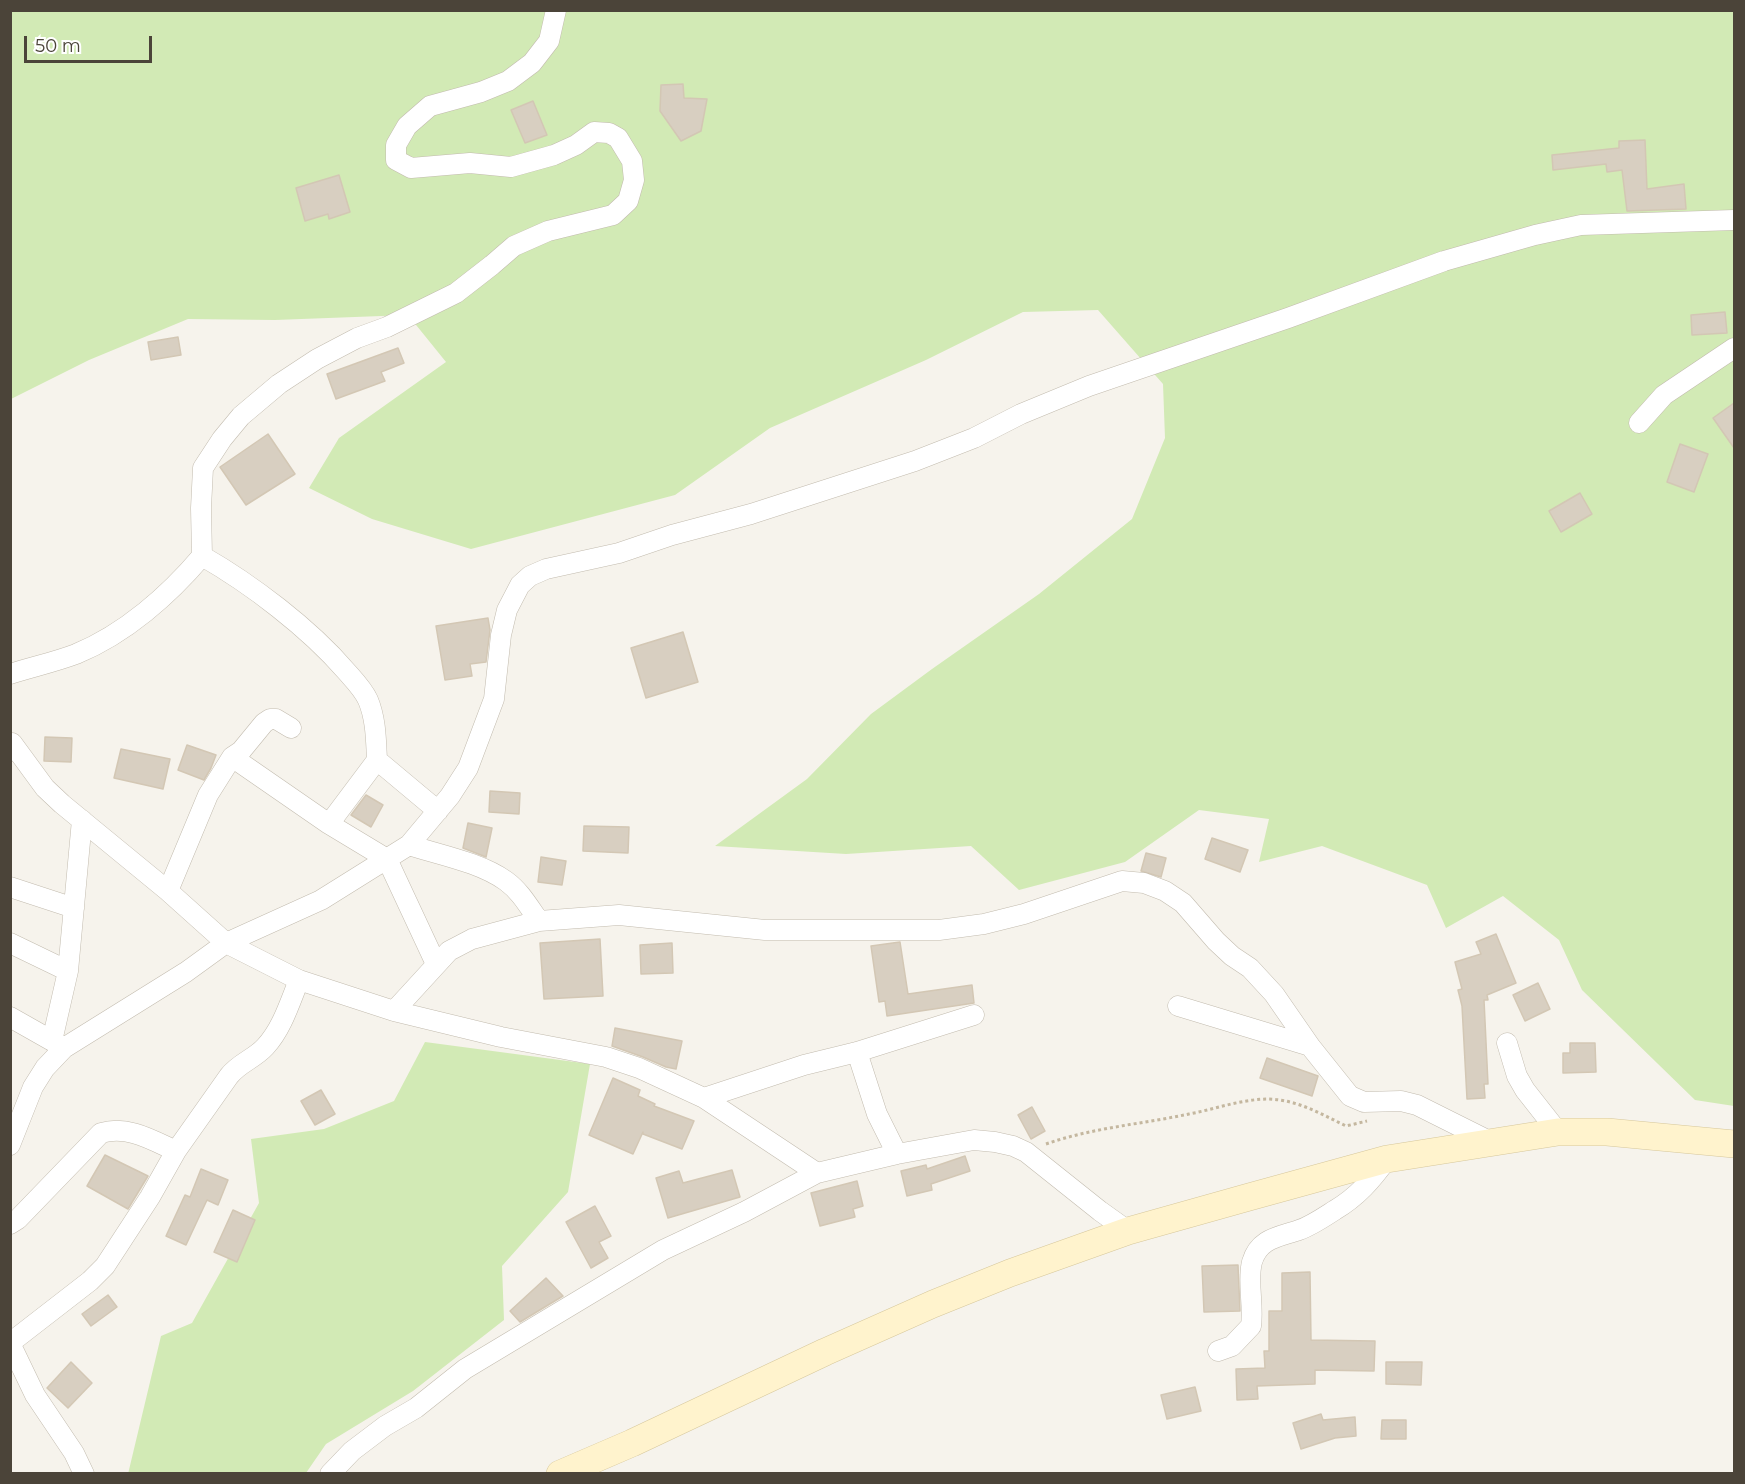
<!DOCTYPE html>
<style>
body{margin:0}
#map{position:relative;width:1745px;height:1484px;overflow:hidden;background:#f6f3ec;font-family:Montserrat,sans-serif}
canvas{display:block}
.frame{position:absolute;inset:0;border:12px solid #4b4439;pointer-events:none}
.scale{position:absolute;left:24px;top:36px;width:128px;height:27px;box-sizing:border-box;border:3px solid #4b4439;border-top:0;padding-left:8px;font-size:18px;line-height:21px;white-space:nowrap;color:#4b4439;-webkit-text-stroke:4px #fff;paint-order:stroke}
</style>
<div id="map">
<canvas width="1745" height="1484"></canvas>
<div class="frame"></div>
<div class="scale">50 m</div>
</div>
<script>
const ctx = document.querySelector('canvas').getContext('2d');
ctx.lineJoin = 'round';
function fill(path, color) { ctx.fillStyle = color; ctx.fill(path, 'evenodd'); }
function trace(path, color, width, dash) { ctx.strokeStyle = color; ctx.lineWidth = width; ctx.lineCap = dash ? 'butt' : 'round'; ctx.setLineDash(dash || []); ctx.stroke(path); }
const green = new Path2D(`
 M11,11H1734V1106L1695,1100L1582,990L1559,940L1503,896L1446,928L1427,885L1322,846L1259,862L1269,819L1199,810L1125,862L1019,890L971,846L846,854L715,846L807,779L871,714L932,669L1039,594L1132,519L1165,438L1163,384L1098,310L1023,312L926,360L770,428L675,495L471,549L372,519L309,488L339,438L446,362L408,315L275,320L188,319L89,360L11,399Z
 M425,1042L590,1064L568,1192L502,1266L504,1320L413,1391L326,1444L306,1473L128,1474L161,1336L192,1323L259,1203L251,1139L324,1129L394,1101Z`);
const building = new Path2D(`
 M683,84L684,98L707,99L701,131L681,141L660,111L661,85Z
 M533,101L547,135L525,143L511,110Z
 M1645,140L1647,189L1684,184L1686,209L1627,211L1622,170L1607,172L1606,164L1553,170L1552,155L1619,148V141Z
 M339,175L350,212L329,219L328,214L305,221L296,188Z
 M1725,312L1727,333L1692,335L1691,315Z
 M178,337L181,355L151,360L148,342Z
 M398,348L404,363L381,372L385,381L336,399L327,374Z
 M1734,403V448L1713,418Z
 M268,434L295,474L246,505L220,467Z
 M1680,444L1708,454L1694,492L1667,482Z
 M1580,493L1592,514L1561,532L1549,511Z
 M488,618L490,630L486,662L470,664L472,676L445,680L436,626Z
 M683,632L698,682L646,698L631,648Z
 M45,737L72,738L71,762L44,761Z
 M187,745L216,755L211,768L204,780L178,770Z
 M121,749L170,759L163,789L114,778Z
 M490,791L520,793L519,814L489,812Z
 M366,795L383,805L371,827L351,815Z
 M468,823L492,828L486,857L463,848Z
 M584,826L629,827L628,853L583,851Z
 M1212,838L1248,850L1240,872L1205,859Z
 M1146,853L1166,858L1161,877L1141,871Z
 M541,857L566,861L562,885L538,882Z
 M1496,934L1516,983L1487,995L1488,1000H1484L1488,1084H1484L1485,1098L1467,1099L1462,1006L1458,990L1462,989L1455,962L1481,954L1476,942Z
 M600,939L603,996L544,999L540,943Z
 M900,942L908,994L972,985L974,1003L887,1016L885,1001L879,1002L871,946Z
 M672,943L673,973L641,974L640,945Z
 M1538,983L1550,1009L1525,1021L1513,995Z
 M615,1028L682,1041L676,1069L666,1067L643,1057L612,1046Z
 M1570,1043H1595L1596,1072L1563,1073V1053H1570Z
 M1267,1058L1318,1076L1312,1096L1260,1078Z
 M613,1078L640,1090L638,1096L655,1104L654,1106L694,1121L682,1149L643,1134V1132L633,1154L589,1135Z
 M321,1090L335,1114L315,1125L301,1101Z
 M1032,1107L1045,1131L1031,1139L1018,1115Z
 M105,1155L148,1176L128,1209L87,1186Z
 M965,1156L970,1171L931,1184L932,1190L907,1196L901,1171L926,1165L927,1169Z
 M201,1169L228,1180L218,1205L207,1200L186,1245L166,1236L185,1195L190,1197Z
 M732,1170L740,1197L668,1218L656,1178L679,1171L683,1183Z
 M857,1181L863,1206L853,1209L855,1217L820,1226L811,1193Z
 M595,1206L611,1236L599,1242L608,1258L591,1268L566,1222Z
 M233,1210L255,1220L237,1262L214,1252Z
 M1238,1265L1240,1311L1204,1312L1202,1266Z
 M1310,1272L1311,1340L1375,1341L1374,1371L1315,1370V1384L1257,1386L1258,1399L1237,1400L1236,1369L1265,1368L1264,1351H1269V1311H1282V1273Z
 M546,1278L563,1296L520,1322L510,1311Z
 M108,1295L117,1307L91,1326L82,1314Z
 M71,1362L92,1383L68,1408L47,1388Z
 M1386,1362H1422L1421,1385L1386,1384Z
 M1195,1387L1201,1411L1167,1419L1161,1395Z
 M1321,1414L1323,1420L1355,1417L1356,1436L1335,1438L1301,1449L1293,1423Z
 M1382,1420H1406V1439H1381Z`);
const path = new Path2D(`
 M1046,1144C1091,1128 1142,1124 1189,1114C1216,1109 1241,1099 1269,1099C1298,1100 1321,1114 1346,1126L1367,1121`);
const street = new Path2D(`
 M1639,423L1664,395L1734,348
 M202,556C251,584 309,628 346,671C354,680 363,689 368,700C376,719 376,740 377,760L329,824
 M10,674C32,667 55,662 76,654C125,634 169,595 202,556L201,508L203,468L222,439L241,416L279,384L317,359L357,338L387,327L456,293L492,265L514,246L548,231L613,215L628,201L634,180L632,161L618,138L609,133L594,132L576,145L554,155L511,167L470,163L411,168L396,160V145L407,126L430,106L481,92L508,81L532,63L549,41L556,10
 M10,751L12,743L45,788L62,804L168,891L226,943L299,980L394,1011L501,1037L606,1057L639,1068L704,1098L817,1173L897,1154L974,1140L995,1142L1013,1146L1026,1152L1100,1211L1128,1231
 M232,757L329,824L387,859L436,964
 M377,760L438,811
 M409,845C440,855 479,862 506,881C520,891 529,907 539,921
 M10,887L74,908
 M168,891L208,795L232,757L241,751L264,723L270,719H276L291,728
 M10,943L68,971
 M1178,1006L1310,1046
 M394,1011L449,951L472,939L539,921L619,915L765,930H939L984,924L1024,914L1122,881L1144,883L1165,891L1183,903L1216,941L1232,956L1250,968L1274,994L1310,1046L1350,1096L1364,1102L1401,1101L1417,1105L1491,1142
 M10,1017L63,1047
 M52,1041L68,971L82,820
 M1507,1043L1517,1076L1525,1090L1558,1132
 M857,1052L877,1114L897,1154
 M704,1098L804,1065L857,1052L974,1015
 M10,1145L33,1087L45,1068L64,1048L186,972L226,943L321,900L409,845L450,796L468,768L494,699L501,635L507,610L520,585L530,576L546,569L619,553L672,535L751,514L915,461L974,438L1021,414L1089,386L1288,318L1444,261L1535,235L1581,225L1734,220
 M10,1224L18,1219L101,1133C128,1125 152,1140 176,1151
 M10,1343L90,1281L105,1266L150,1197L176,1151L229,1076C239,1063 254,1059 265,1047C282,1029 290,1002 299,980
 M10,1343L35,1395L74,1453L84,1474
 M1218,1351L1232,1346L1251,1326C1254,1306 1247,1280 1252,1262C1259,1238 1279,1237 1299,1230C1311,1226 1324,1217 1335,1210C1357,1197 1372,1180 1387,1159
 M330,1474L352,1451L385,1426L416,1408L465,1369L663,1250L744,1212L817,1173`);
const secondary = new Path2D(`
 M560,1474L632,1443L825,1352L933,1304L1010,1273L1128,1231L1249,1197L1387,1159L1558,1132H1607L1734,1144`);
fill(green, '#d2eab5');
fill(building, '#d8cfc1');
trace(building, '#d3c7b4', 1.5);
trace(street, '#c2bbae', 21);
trace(secondary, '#d6c79b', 28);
trace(path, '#c4b79f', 3, [3, 3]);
trace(street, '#fff', 20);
trace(secondary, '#fff3cd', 27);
</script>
